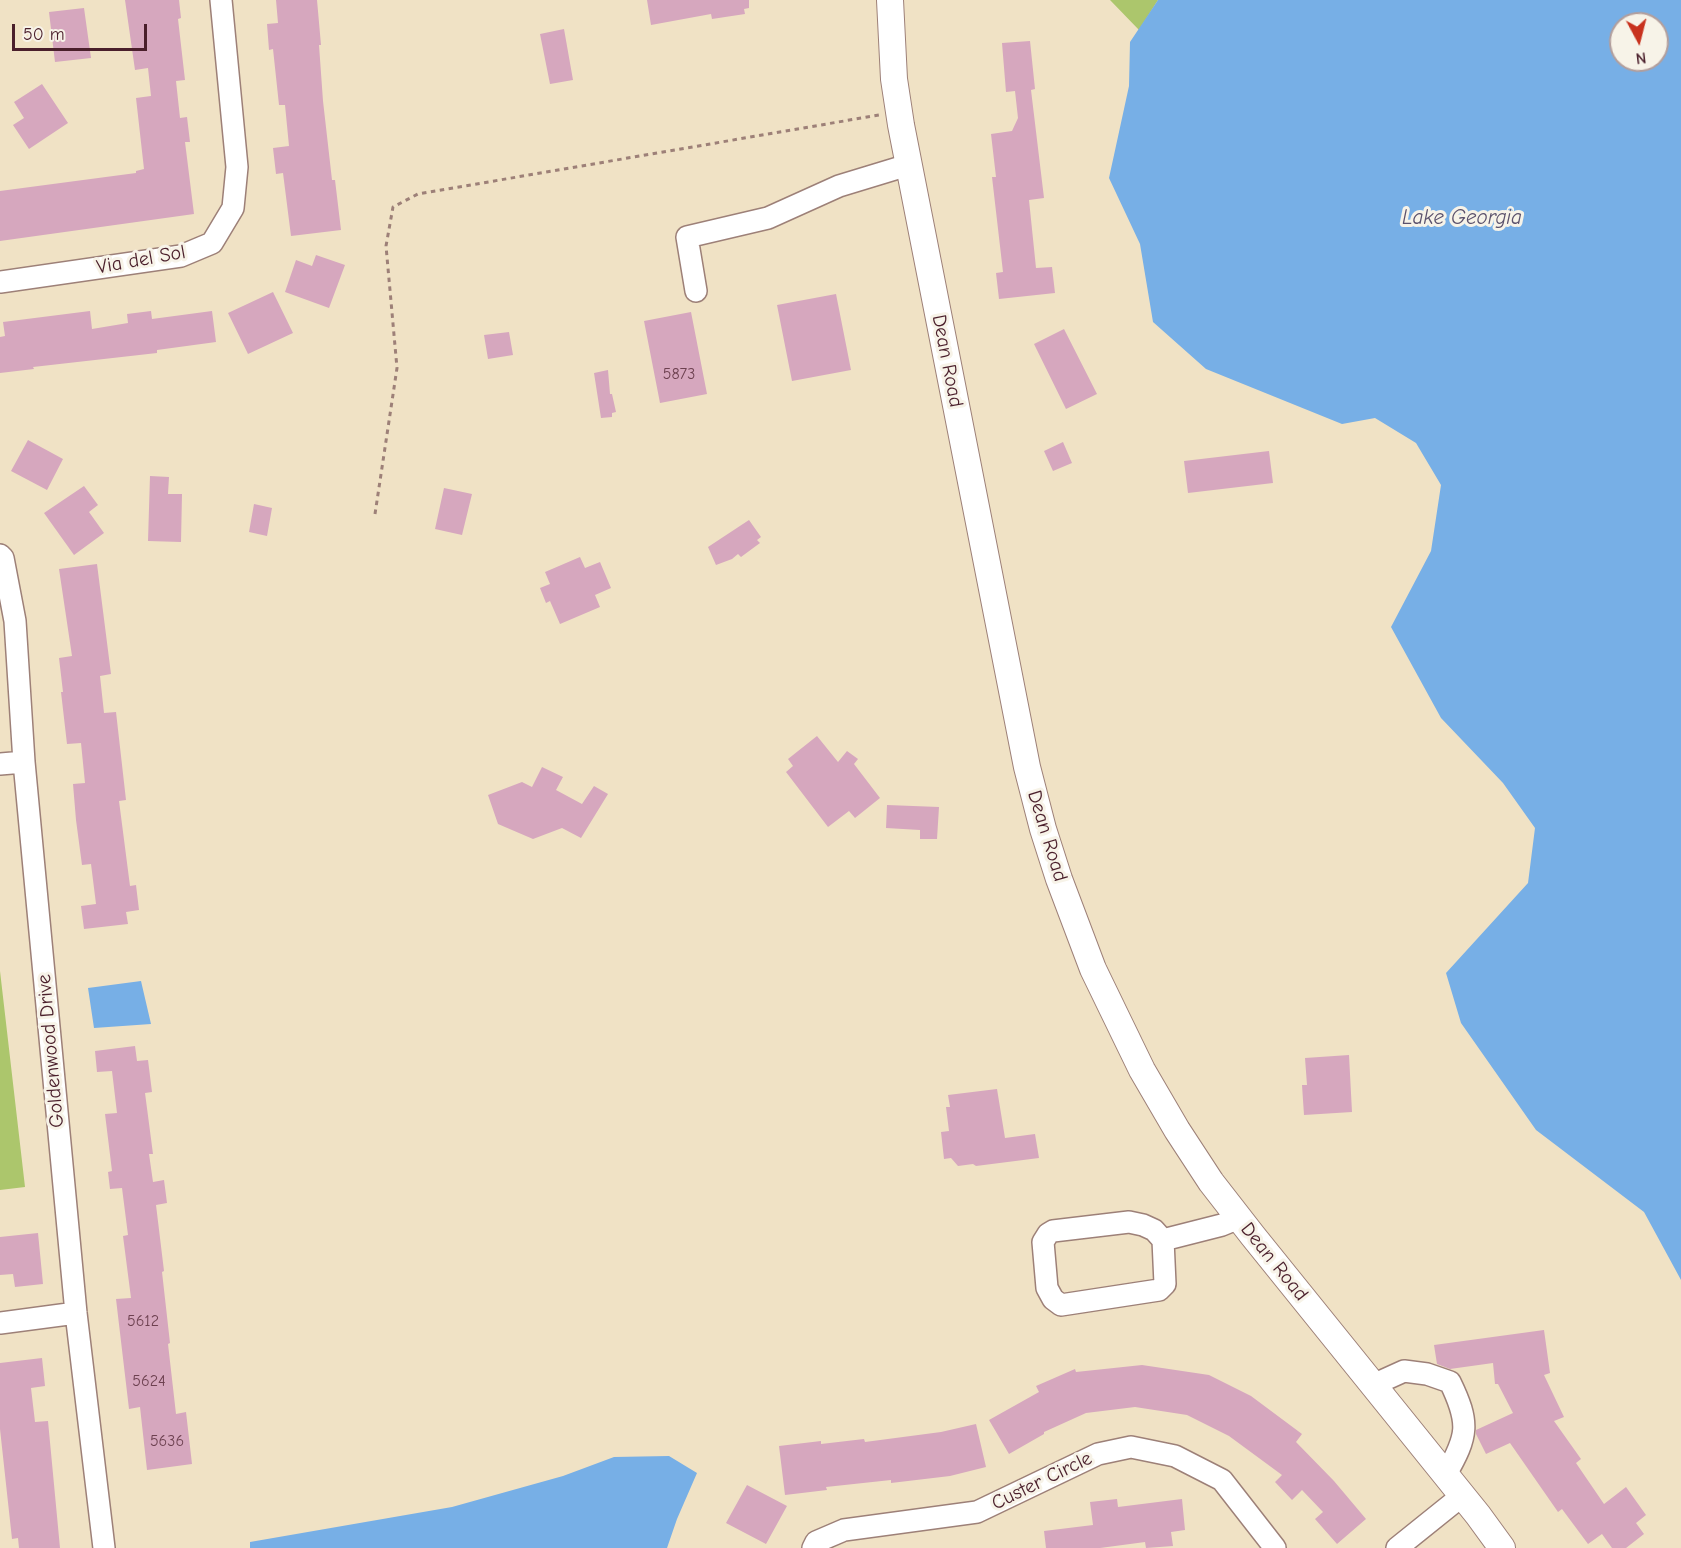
<!DOCTYPE html>
<style>
body{margin:0}
#map{position:relative;width:1681px;height:1548px;overflow:hidden;background:#f0e2c5;font-family:"Comic Neue",sans-serif}
canvas{display:block}
.north{position:absolute;left:1609px;top:12px;width:60px;height:60px;box-sizing:border-box;background:#f7f3e8;border:2px solid #b29e9c;border-radius:50%;rotate:173deg;font-size:16px;font-weight:700;line-height:24px;text-align:center;color:#4a1f2b}
.north::after{content:'';display:block;margin:auto;width:21px;height:27px;background:#c8321e;clip-path:polygon(50% 0,100% 100%,50% 72%,0 100%)}
.scale{position:absolute;left:12px;top:24px;width:135px;height:27px;box-sizing:border-box;border:3px solid #4a1f2b;border-top:0;padding-left:8px;font-size:18px;line-height:21px;white-space:nowrap;color:#4a1f2b;-webkit-text-stroke:4px #f7f3e8;paint-order:stroke}
</style>
<div id="map">
<canvas width="1681" height="1548"></canvas>
<div class="north">N</div>
<div class="scale">50 m</div>
</div>
<script>
const ctx = document.querySelector('canvas').getContext('2d');
ctx.lineJoin = 'round';
function fill(path, color) { ctx.fillStyle = color; ctx.fill(path, 'evenodd'); }
function trace(path, color, width, dash) { ctx.strokeStyle = color; ctx.lineWidth = width; ctx.lineCap = dash ? 'butt' : 'round'; ctx.setLineDash(dash || []); ctx.stroke(path); }
function drawText(font, color, halo, rows, align = 'center') {
  ctx.font = font + ' "Comic Neue",sans-serif'; ctx.lineWidth = 6; ctx.setLineDash([]); ctx.textBaseline = 'middle'; ctx.strokeStyle = halo; ctx.fillStyle = color; for (const [text, x, y, turn = 0] of rows) {
    ctx.save(); ctx.translate(x, y); ctx.rotate((+turn || 0) * Math.PI / 180); ctx.textAlign = isNaN(turn) ? turn : align; if (halo) ctx.strokeText(text, 0, 0); ctx.fillText(text, 0, 0); ctx.restore();
  }
}
const green = new Path2D(`
 M1110,0H1158L1139,30Z
 M0,971L25,1187L0,1190Z`);
const water = new Path2D(`
 M1158,0H1681V1280L1644,1212L1536,1130L1461,1023L1446,973L1528,883L1535,828L1503,783L1441,718L1391,627L1431,551L1441,485L1416,443L1375,418L1342,424L1206,369L1153,322L1140,244L1109,178L1129,86L1130,42ZM1621,24H1657V60H1621Z
 M141,981L151,1024L94,1028L88,988Z
 M669,1456L697,1473L677,1519L667,1548H250V1542L452,1507L563,1476L614,1457Z`);
const building = new Path2D(`
 M125,0H179L181,18L178,19L185,80L176,81L180,118L187,117L190,142H185L194,214L0,241V191L136,173V171L144,169L136,98L151,96L148,68L135,70Z
 M276,0H317L321,45H319L323,101L332,180H335L341,230L291,236L283,173L276,174L273,148L289,146L285,105H279L273,49L269,50L267,24L278,23Z
 M647,0H749V8L744,9L745,14L712,19L711,14L651,25Z
 M84,8L91,58L55,62L49,12Z
 M564,29L573,80L550,84L540,34Z
 M1030,41L1035,89L1031,90L1044,198L1029,200L1036,268L1052,267L1055,293L999,299L996,273L1003,272L992,177H996L991,134L1012,131L1018,118L1015,91L1006,92L1002,43Z
 M42,84L68,123L29,149L13,125L24,118L14,102Z
 M316,255L345,265L329,308L285,292L296,260L312,266Z
 M273,292L293,333L248,354L228,313Z
 M836,294L851,370L792,381L777,305Z
 M90,311L92,329L128,323L127,314L151,311L152,319L212,311L216,342L157,350V353L33,367L34,369L0,373V337L5,336L3,322Z
 M691,312L707,394L660,403L644,321Z
 M1064,329L1097,394L1066,409L1034,344Z
 M509,332L513,355L488,359L484,335Z
 M608,370L610,394H612L616,412L612,413V417L601,418L594,373Z
 M28,440L63,459L47,490L11,471Z
 M1063,442L1072,463L1053,471L1044,451Z
 M1269,451L1273,483L1188,493L1184,461Z
 M150,476L169,477L168,494H182L181,542L148,541Z
 M84,486L98,505L89,512L104,533L74,555L44,513Z
 M444,488L472,494L462,535L435,529Z
 M254,504L272,508L267,536L249,532Z
 M749,520L761,537L757,540L760,543L741,557L738,554L732,559L716,565L708,547Z
 M580,557L585,568L600,562L611,588L595,595L600,607L560,624L550,601L546,603L540,588L550,584L545,572Z
 M97,564L111,674L100,676L104,713L116,712L126,800L119,801L130,886L136,885L139,910L126,912L128,924L84,929L81,906L96,904L91,864L82,865L76,820L73,784L85,783L81,743L67,744L61,692H63L59,658L72,656L59,569Z
 M817,736L838,762L847,751L858,759L854,764L880,798L855,818L849,811L828,827L786,772L793,766L788,759Z
 M542,767L563,777L556,790L582,804L594,786L608,794L581,838L562,828L533,839L498,824L488,795L522,782L532,787Z
 M887,805L939,807L937,839H920V830L886,828Z
 M135,1046L137,1061L148,1060L152,1092L145,1093L153,1154H149L153,1182L164,1180L167,1203L156,1205L164,1271L162,1272L170,1343L168,1344L176,1414L186,1412L192,1464L147,1470L140,1407L129,1409L116,1299L131,1298L123,1236L128,1235L122,1188L110,1189L108,1172L112,1171L105,1114L117,1113L112,1071L97,1072L95,1051Z
 M1349,1055L1352,1112L1304,1115L1302,1085H1307L1305,1058Z
 M997,1089L1005,1138L1035,1134L1039,1158L976,1166L973,1164L958,1166L951,1158L944,1159L941,1132L949,1131L946,1107H950L948,1095Z
 M38,1233L43,1284L15,1287L13,1274L0,1275V1237Z
 M1544,1330L1550,1373L1544,1375L1564,1417L1554,1421L1581,1459L1576,1463L1604,1504L1626,1487L1646,1515L1636,1523L1644,1534L1626,1548H1612L1602,1534L1588,1544L1562,1509L1558,1512L1510,1443L1486,1454L1476,1434V1430L1513,1413L1498,1384H1495L1493,1363L1450,1369L1437,1364L1434,1345Z
 M42,1358L45,1386L31,1388L35,1422L48,1421L60,1548H19L18,1538L12,1539L0,1429V1363Z
 M1142,1365L1209,1375L1251,1396L1302,1434L1296,1442L1334,1481L1366,1519L1337,1544L1315,1519L1323,1512L1302,1490L1292,1500L1275,1482L1282,1475L1229,1436L1187,1415L1135,1407L1086,1413L1044,1432V1434L1009,1454L989,1420L1039,1392L1036,1386L1075,1369L1076,1372Z
 M976,1424L986,1467L950,1476L891,1483V1480L826,1487L827,1490L785,1495L779,1446L821,1441V1444L864,1439L865,1442L941,1432Z
 M747,1485L787,1506L766,1544L726,1523Z
 M1117,1499L1118,1507L1182,1499L1185,1530L1171,1532L1173,1546L1146,1548L1145,1542L1100,1548H1046L1044,1531L1093,1525L1090,1502Z`);
const path = new Path2D(`
 M375,514L397,368L386,246L393,207L418,194L879,115`);
const minor = new Path2D(`
 M0,282L181,256L212,243L233,208L237,167L221,0
 M696,291L687,237L768,218L839,186L908,165
 M0,555L3,558L15,621L24,762L76,1313L104,1548
 M0,764L24,762
 M1129,1222L1143,1225L1154,1230L1163,1240L1165,1284L1159,1290L1061,1305L1053,1299L1047,1288L1043,1242L1048,1234L1053,1231Z
 M1163,1240L1222,1225L1239,1218
 M0,1323L76,1313
 M1373,1385L1404,1371L1427,1374L1450,1382C1470,1423 1468,1436 1446,1474
 M813,1548L816,1542L844,1530L977,1512L1098,1454L1131,1447L1175,1456L1222,1480L1275,1548
 M1397,1548L1463,1495`);
const major = new Path2D(`
 M890,0L894,79L901,125L1027,767L1043,829L1059,879L1093,969L1142,1070L1177,1130L1211,1182L1253,1236L1478,1515L1502,1548`);
const numberNames = [
 ["5873",679,374],
 ["5612",143,1321],
 ["5624",149,1381],
 ["5636",167,1441]
];
const streetNames = [
 ["Via del Sol",141,260,-10],
 ["Dean Road",947,361,79],
 ["Dean Road",1047,836,73],
 ["Goldenwood Drive",51,1051,-95],
 ["Dean Road",1274,1262,51],
 ["Custer Circle",1042,1481,-26]
];
const waterNames = [
 ["Lake Georgia",1462,218]
];
fill(green, '#acc66c');
fill(water, '#77afe6');
fill(building, '#d6a7be');
trace(minor, '#9d8078', 24);
trace(major, '#9d8078', 28);
trace(path, '#9d8078', 3, [4.5, 4.5]);
trace(minor, '#fff', 21);
trace(major, '#fff', 26);
drawText('16px', '#6d4150', null, numberNames);
drawText('20px', '#4a1f2b', '#f7f3e8', streetNames);
drawText('italic 21px', '#5a516c', '#f7f3e8', waterNames);
</script>
